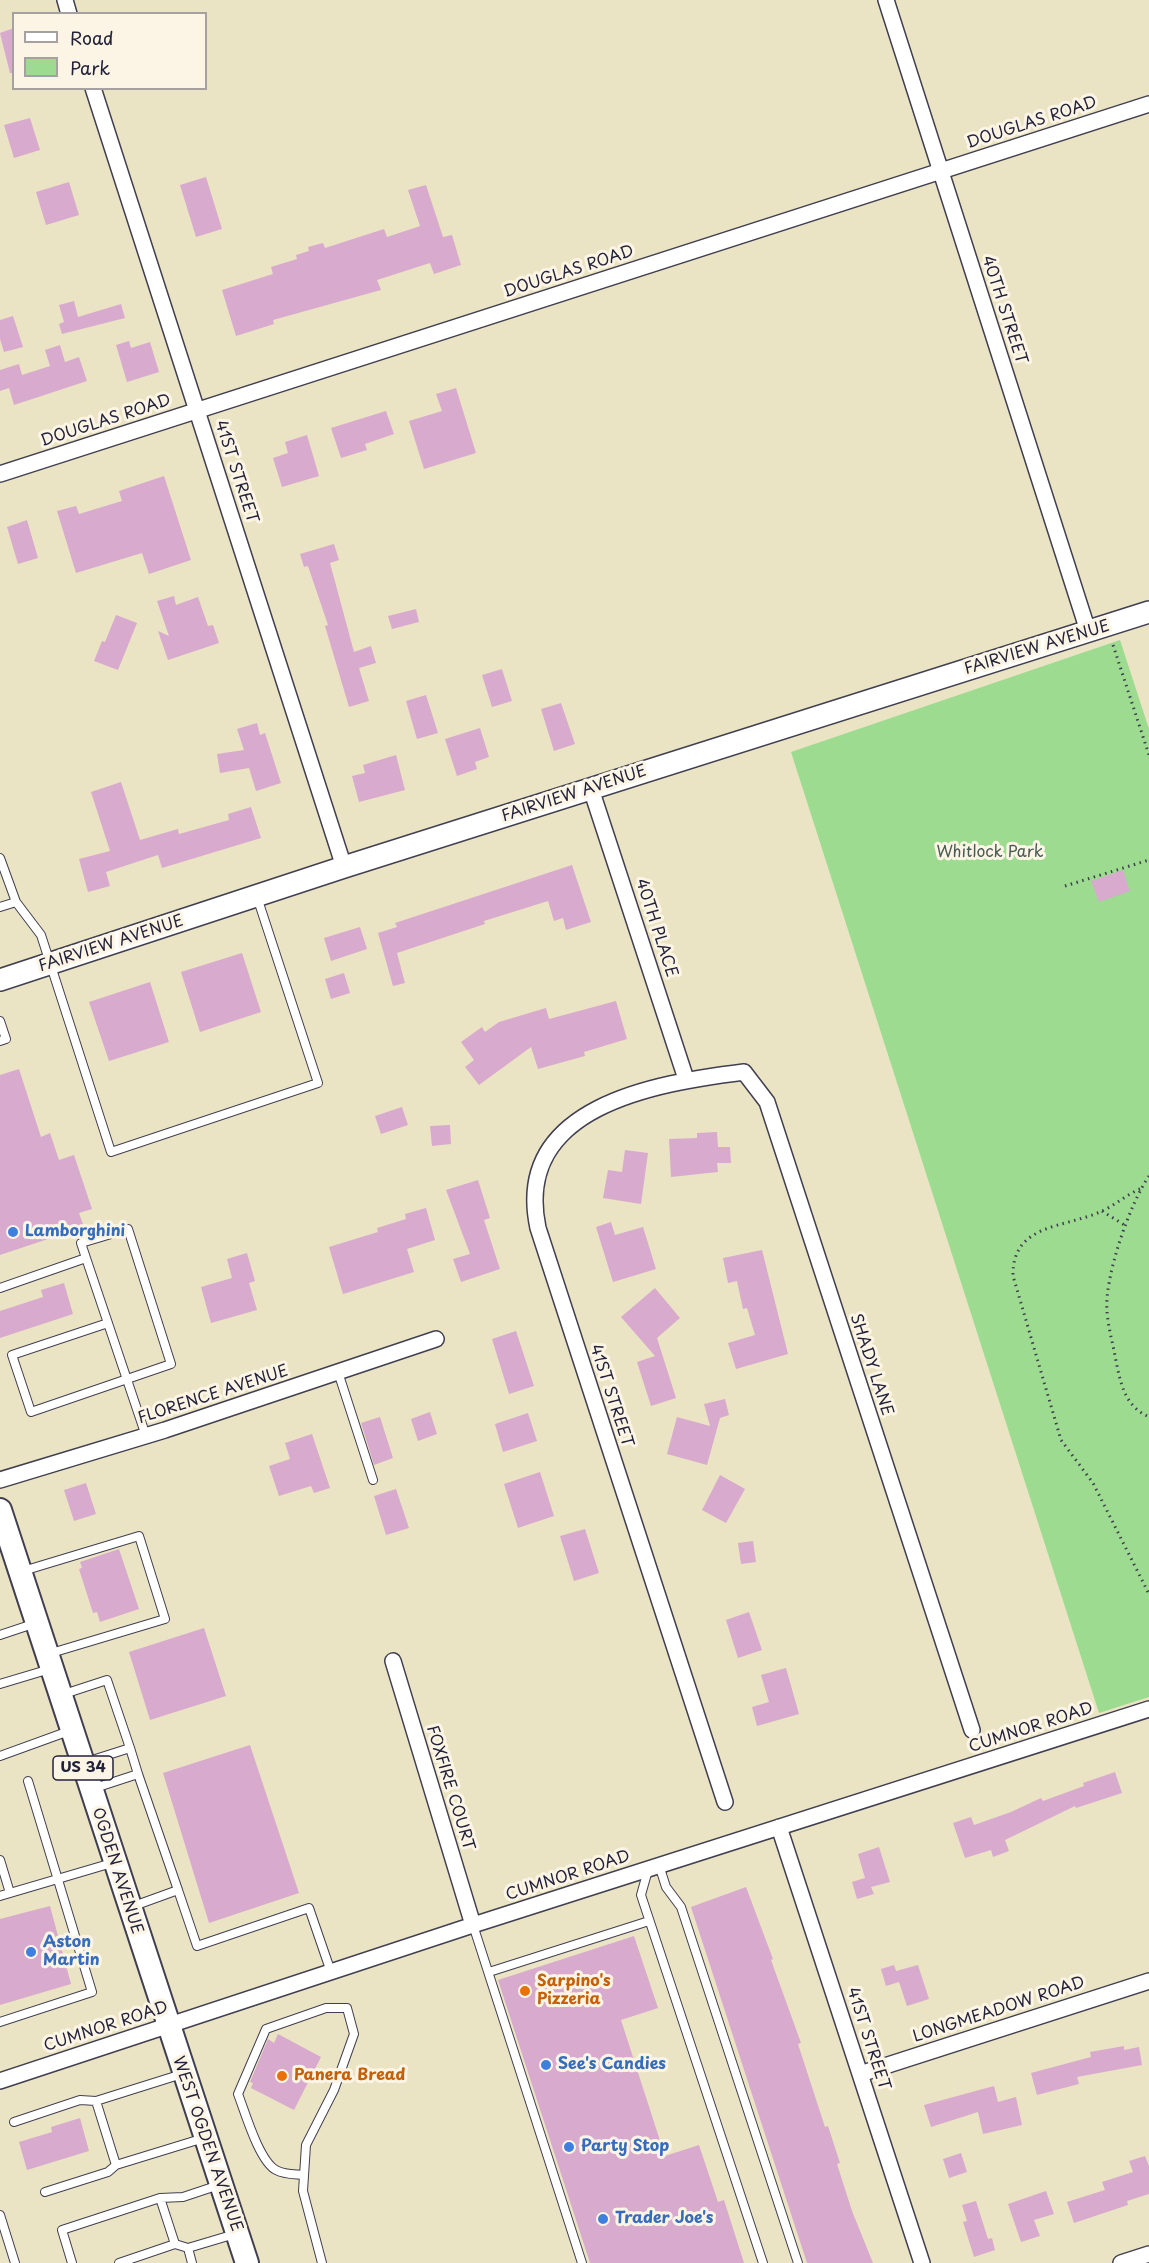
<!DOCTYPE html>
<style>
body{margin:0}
#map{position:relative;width:1149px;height:2263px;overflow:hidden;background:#ebe4c4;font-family:"Playpen Sans",sans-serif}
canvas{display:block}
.legend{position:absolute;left:12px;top:12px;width:195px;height:78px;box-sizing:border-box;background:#fcf5e5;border:2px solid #a5a1a1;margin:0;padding:8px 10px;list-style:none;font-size:18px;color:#22223b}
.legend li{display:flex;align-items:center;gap:12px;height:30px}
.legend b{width:30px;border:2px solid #a5a1a1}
</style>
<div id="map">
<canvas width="1149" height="2263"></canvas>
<ul class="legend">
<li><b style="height:8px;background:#fff"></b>Road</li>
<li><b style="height:16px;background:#9cdb90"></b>Park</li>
</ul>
</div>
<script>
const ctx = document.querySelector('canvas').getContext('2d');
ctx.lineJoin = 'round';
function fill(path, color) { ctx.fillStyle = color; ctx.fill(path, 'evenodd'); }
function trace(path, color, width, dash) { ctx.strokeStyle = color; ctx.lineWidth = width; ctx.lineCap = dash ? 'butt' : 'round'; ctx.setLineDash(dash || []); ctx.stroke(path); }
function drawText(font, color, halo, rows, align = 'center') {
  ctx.font = font + ' "Playpen Sans",sans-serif'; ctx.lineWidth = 6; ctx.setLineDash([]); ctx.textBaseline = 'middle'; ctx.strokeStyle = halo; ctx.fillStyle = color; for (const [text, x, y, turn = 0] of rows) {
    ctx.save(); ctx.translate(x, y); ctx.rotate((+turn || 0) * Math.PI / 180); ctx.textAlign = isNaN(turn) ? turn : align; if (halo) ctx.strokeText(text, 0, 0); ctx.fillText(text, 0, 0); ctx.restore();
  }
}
const green = new Path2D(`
 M1120,640L1149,729V1697L1099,1713L791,752Z`);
const building = new Path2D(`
 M14,28V73H10L0,33Z
 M30,118L40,150L14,158L4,125Z
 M206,177L222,229L196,237L180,185Z
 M69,182L79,215L46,225L36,192Z
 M426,185L443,237L452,235L461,265L434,274L430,263L377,280L381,290L273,320L274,324L236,336L222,290L273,274L271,267L297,259L296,255L309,251L308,247L323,243L325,248L384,229L387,237L420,226L408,190Z
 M74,301L78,317L121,304L125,318L62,334L59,324L64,322L59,305Z
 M13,316L23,347L4,352L0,339V320Z
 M129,341L131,348L150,342L159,372L127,382L116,345Z
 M60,345L65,362L79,357L87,381L14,405L9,388L0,391V370L19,364L22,375L50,366L45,350Z
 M456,388L476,453L424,469L409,421L442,411L436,394Z
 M386,411L394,434L365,444L367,450L341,458L331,428Z
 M307,435L319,476L282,487L273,458L288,453L285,442Z
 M164,476L191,560L149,574L142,553L76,573L57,511L76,506L79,514L122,501L119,491Z
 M27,520L38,558L18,564L7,527Z
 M334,544L339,560L330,563L354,652L371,646L376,663L359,668L369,701L349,707L325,626L328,625L308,566L304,567L300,554Z
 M174,596L176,605L198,597L208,626L213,625L219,643L168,660L158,631L169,636L157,601Z
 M416,609L419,622L392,629L388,616Z
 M116,615L137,623L118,670L94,661L102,641L105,642Z
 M502,669L512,701L492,707L482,675Z
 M426,695L438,733L417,739L406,701Z
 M561,703L575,744L554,751L541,709Z
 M257,723L260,735L265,733L281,783L256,791L249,768L220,773L217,754L244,750L237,729Z
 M480,728L489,757L475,762L477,769L457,776L445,739Z
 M396,755L405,790L359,802L352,776L365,773L363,765Z
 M121,782L140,840L178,829L179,834L229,820L228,814L251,807L261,838L162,868L158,855L106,872L110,886L88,892L79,859L110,851L91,792Z
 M572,865L591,922L566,930L563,918L554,921L548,901L484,921L485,924L397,953L405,983L393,986L378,933L397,927L395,923Z
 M1123,870L1130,891L1099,902L1091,881Z
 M360,927L367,949L331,961L324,938Z
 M242,953L261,1012L200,1032L181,972Z
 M344,973L350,993L331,999L325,979Z
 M150,982L169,1042L109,1061L89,1002Z
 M616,1001L627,1039L584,1052L585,1056L538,1069L531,1047L479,1085L465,1067L474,1060L461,1042L482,1027L485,1032L499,1022L546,1008L549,1019Z
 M19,1069L41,1137L50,1133L59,1160L74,1155L92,1209L79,1213L84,1227L0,1255V1075Z
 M402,1107L408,1125L381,1134L375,1116Z
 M450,1125L451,1144L432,1146L430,1126Z
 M717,1132L718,1147H730L731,1163H717L718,1172L671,1177L669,1139L697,1138V1133Z
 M625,1150L648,1153L641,1204L603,1198L608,1170L622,1172Z
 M478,1180L490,1218L484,1220L500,1269L461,1282L453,1259L470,1254L446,1190Z
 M426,1208L435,1240L407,1249L414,1272L343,1294L329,1247L378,1232L377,1228L406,1219L405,1214Z
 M611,1222L615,1235L643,1227L656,1269L613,1282L596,1227Z
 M762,1250L788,1354L736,1369L728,1343L755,1335L747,1308L743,1309L737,1281L728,1283L723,1258Z
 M247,1253L255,1281L249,1283L257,1310L211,1323L201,1287L232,1278L227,1259Z
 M64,1283L73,1314L0,1338V1311L43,1297L41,1290Z
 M655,1288L680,1318L657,1338L676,1398L651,1406L637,1362L655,1356L621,1317Z
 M516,1331L534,1386L509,1394L492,1339Z
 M725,1399L729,1415L720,1418L707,1465L667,1454L677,1417L710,1426L704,1404Z
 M430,1412L437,1434L418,1441L411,1419Z
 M528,1413L537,1441L503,1452L495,1424Z
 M380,1417L393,1458L374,1465L361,1423Z
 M312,1434L330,1488L314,1493L311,1486L279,1496L269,1466L290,1459L285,1443Z
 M540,1472L554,1516L518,1528L504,1484Z
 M720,1475L745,1489L726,1523L702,1510Z
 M86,1483L96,1514L74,1521L64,1490Z
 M396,1489L409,1528L386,1535L374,1496Z
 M585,1529L599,1573L574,1581L560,1536Z
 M753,1541L756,1562L741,1564L738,1543Z
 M119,1549L139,1609L100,1622L97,1612L93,1613L79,1569L82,1568L80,1562Z
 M749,1612L762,1650L738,1658L726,1620Z
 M204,1628L226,1696L150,1720L129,1652Z
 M786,1668L799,1714L757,1726L752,1707L769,1702L761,1675Z
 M250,1745L299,1893L209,1923L163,1773Z
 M1115,1772L1122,1793L1076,1808L1075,1806L1005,1840L1009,1851L993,1857L991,1850L965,1858L953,1823L971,1817L974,1825L1011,1812L1041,1798L1043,1801L1084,1786L1083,1783Z
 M879,1847L890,1882L871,1887L874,1894L857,1899L852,1882L865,1878L858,1854Z
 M746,1887L773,1959L771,1960L801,2043L798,2044L825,2127L828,2126L840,2163L837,2164L852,2211L873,2263H807L691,1907Z
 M50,1906L71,1984L0,2005V1919Z
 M634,1936L658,2008L621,2020L665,2156L699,2145L718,2202L724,2200L744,2263H590L498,1980Z
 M894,1965L896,1971L918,1965L929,1999L907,2006L899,1982L886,1986L881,1969Z
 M278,2034L321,2057L294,2110L251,2088L253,2083L250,2082L268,2039L274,2043Z
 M1124,2046V2050L1139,2047L1142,2065L1077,2077L1079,2084L1037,2095L1031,2073L1091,2057L1090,2052Z
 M994,2086L998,2102L1016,2097L1022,2125L983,2134L978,2112L931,2127L924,2105Z
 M80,2118L89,2151L27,2170L19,2142L52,2132L51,2127Z
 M961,2153L967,2172L949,2178L943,2159Z
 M1145,2156L1149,2166V2194L1127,2201L1128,2205L1074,2223L1067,2202L1105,2190L1102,2182L1133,2172L1129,2161Z
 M1046,2191L1054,2214L1034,2220L1040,2236L1021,2242L1008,2204Z
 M976,2201L988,2239L992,2238L995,2250L974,2257L963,2222L967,2221L962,2205Z`);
const path = new Path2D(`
 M1113,645L1149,755
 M1065,886L1149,860
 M1149,1176C1130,1203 1104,1278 1107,1311C1108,1327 1113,1344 1116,1361C1121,1385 1125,1406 1149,1417
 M1140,1189C1126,1195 1114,1206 1100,1212C1063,1228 1012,1224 1013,1276L1061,1440L1093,1483L1149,1594
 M1102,1211L1126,1226`);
const lane = new Path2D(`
 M0,858L16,902L41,935L111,1152L318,1083L257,897
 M0,907L16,902
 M0,1021L6,1039L0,1041
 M86,1258L81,1243L128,1229L171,1364L31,1412L12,1355L108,1323
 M0,1288L86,1258L146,1436
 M338,1372L373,1480
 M23,1571L139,1536L165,1619L48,1654
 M0,1635L36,1623
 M0,1684L50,1669
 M61,1695L107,1680L130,1748L86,1762
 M0,1756L69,1731
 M95,1788L138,1774L130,1748
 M0,1860L10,1893
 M659,1865L666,1887L681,1907L798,2263
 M648,1870L641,1895L763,2263
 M178,1890L197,1946L309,1908L331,1972
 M0,1896L112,1863
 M131,1907L178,1890L138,1774
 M473,1925L582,2263
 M489,1972L649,1921
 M0,2022L92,1992L28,1781
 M182,2074L96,2101L116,2165L204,2138
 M14,2122L80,2100L96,2101
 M304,2175C295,2174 285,2175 276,2170C259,2161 245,2112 238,2094L266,2029L326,2008H347L354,2034L334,2090L306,2145L303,2191L322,2263
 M45,2192L108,2172L116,2165
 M160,2198L175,2244
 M0,2215L15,2263
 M188,2248L192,2263
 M72,2263L62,2230L160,2198L183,2197L219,2185
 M119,2263L175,2244L188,2248L235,2234`);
const street = new Path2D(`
 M65,0L69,14
 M886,0L1088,631
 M93,88L344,867
 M0,474L1149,104
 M591,789L686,1079
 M0,1480L165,1430L436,1339
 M393,1661L473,1925
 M725,1802L538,1228C512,1106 656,1083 744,1072L767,1102L972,1730
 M779,1827L922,2263
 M860,2074L1149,1981
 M0,2081L473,1925L1149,1709
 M1121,2263L1149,2254`);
const secondary = new Path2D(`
 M0,980L344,867L1149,612`);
const primary = new Path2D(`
 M0,1510L247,2263`);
const markers = [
 [13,1232,6,"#3f7fe0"],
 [31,1952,6,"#3f7fe0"],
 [525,1991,6,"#e8710a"],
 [546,2065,6,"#3f7fe0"],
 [282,2076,6,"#e8710a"],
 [569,2147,6,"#3f7fe0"],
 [603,2219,6,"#3f7fe0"]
];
const shields = [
 [83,1768,60]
];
const shieldNames = [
 ["US 34",83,1768]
];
const streetNames = [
 ["DOUGLAS ROAD",1032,123,-18],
 ["DOUGLAS ROAD",569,272,-18],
 ["40TH STREET",1004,310,72],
 ["DOUGLAS ROAD",106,421,-18],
 ["41ST STREET",236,472,72],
 ["FAIRVIEW AVENUE",1037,648,-17],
 ["FAIRVIEW AVENUE",574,794,-18],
 ["40TH PLACE",656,928,72],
 ["FAIRVIEW AVENUE",111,944,-18],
 ["SHADY LANE",871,1365,72],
 ["FLORENCE AVENUE",213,1395,-18],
 ["41ST STREET",611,1396,72],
 ["CUMNOR ROAD",1031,1728,-18],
 ["FOXFIRE COURT",450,1788,73],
 ["OGDEN AVENUE",117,1871,72],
 ["CUMNOR ROAD",568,1876,-18],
 ["LONGMEADOW ROAD",999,2010,-18],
 ["CUMNOR ROAD",106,2027,-18],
 ["41ST STREET",868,2039,72],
 ["WEST OGDEN AVENUE",207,2144,71]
];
const parkNames = [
 ["Whitlock Park",990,853]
];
const shopNames = [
 ["Lamborghini",25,1232],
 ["Aston",43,1943],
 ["Martin",43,1961],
 ["See's Candies",558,2065],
 ["Party Stop",581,2147],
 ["Trader Joe's",615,2219]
];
const foodNames = [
 ["Sarpino's",537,1982],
 ["Pizzeria",537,2000],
 ["Panera Bread",294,2076]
];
fill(green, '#9cdb90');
fill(building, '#d8aacd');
trace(lane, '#403f50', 10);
trace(street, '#403f50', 18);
trace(secondary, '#403f50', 24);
trace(primary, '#403f50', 26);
trace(path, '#403f50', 3, [1.5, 4.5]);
trace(lane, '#fff', 8);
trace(street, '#fff', 15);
trace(secondary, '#fff', 21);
trace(primary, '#fff', 22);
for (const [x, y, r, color] of markers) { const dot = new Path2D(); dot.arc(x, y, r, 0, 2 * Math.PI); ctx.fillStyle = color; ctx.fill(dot); trace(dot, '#fcf5e5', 2); }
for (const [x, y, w] of shields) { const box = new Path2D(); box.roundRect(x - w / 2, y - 12, w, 24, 4.5); ctx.fillStyle = '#fcf5e5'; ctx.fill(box); trace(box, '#22223b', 1.5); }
drawText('bold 15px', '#22223b', null, shieldNames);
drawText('16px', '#22223b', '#fcf5e5', streetNames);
drawText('16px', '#475a54', '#fcf5e5', parkNames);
drawText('bold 16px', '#366cbe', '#fcf5e5', shopNames, 'left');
drawText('bold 16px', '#c56008', '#fcf5e5', foodNames, 'left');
</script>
